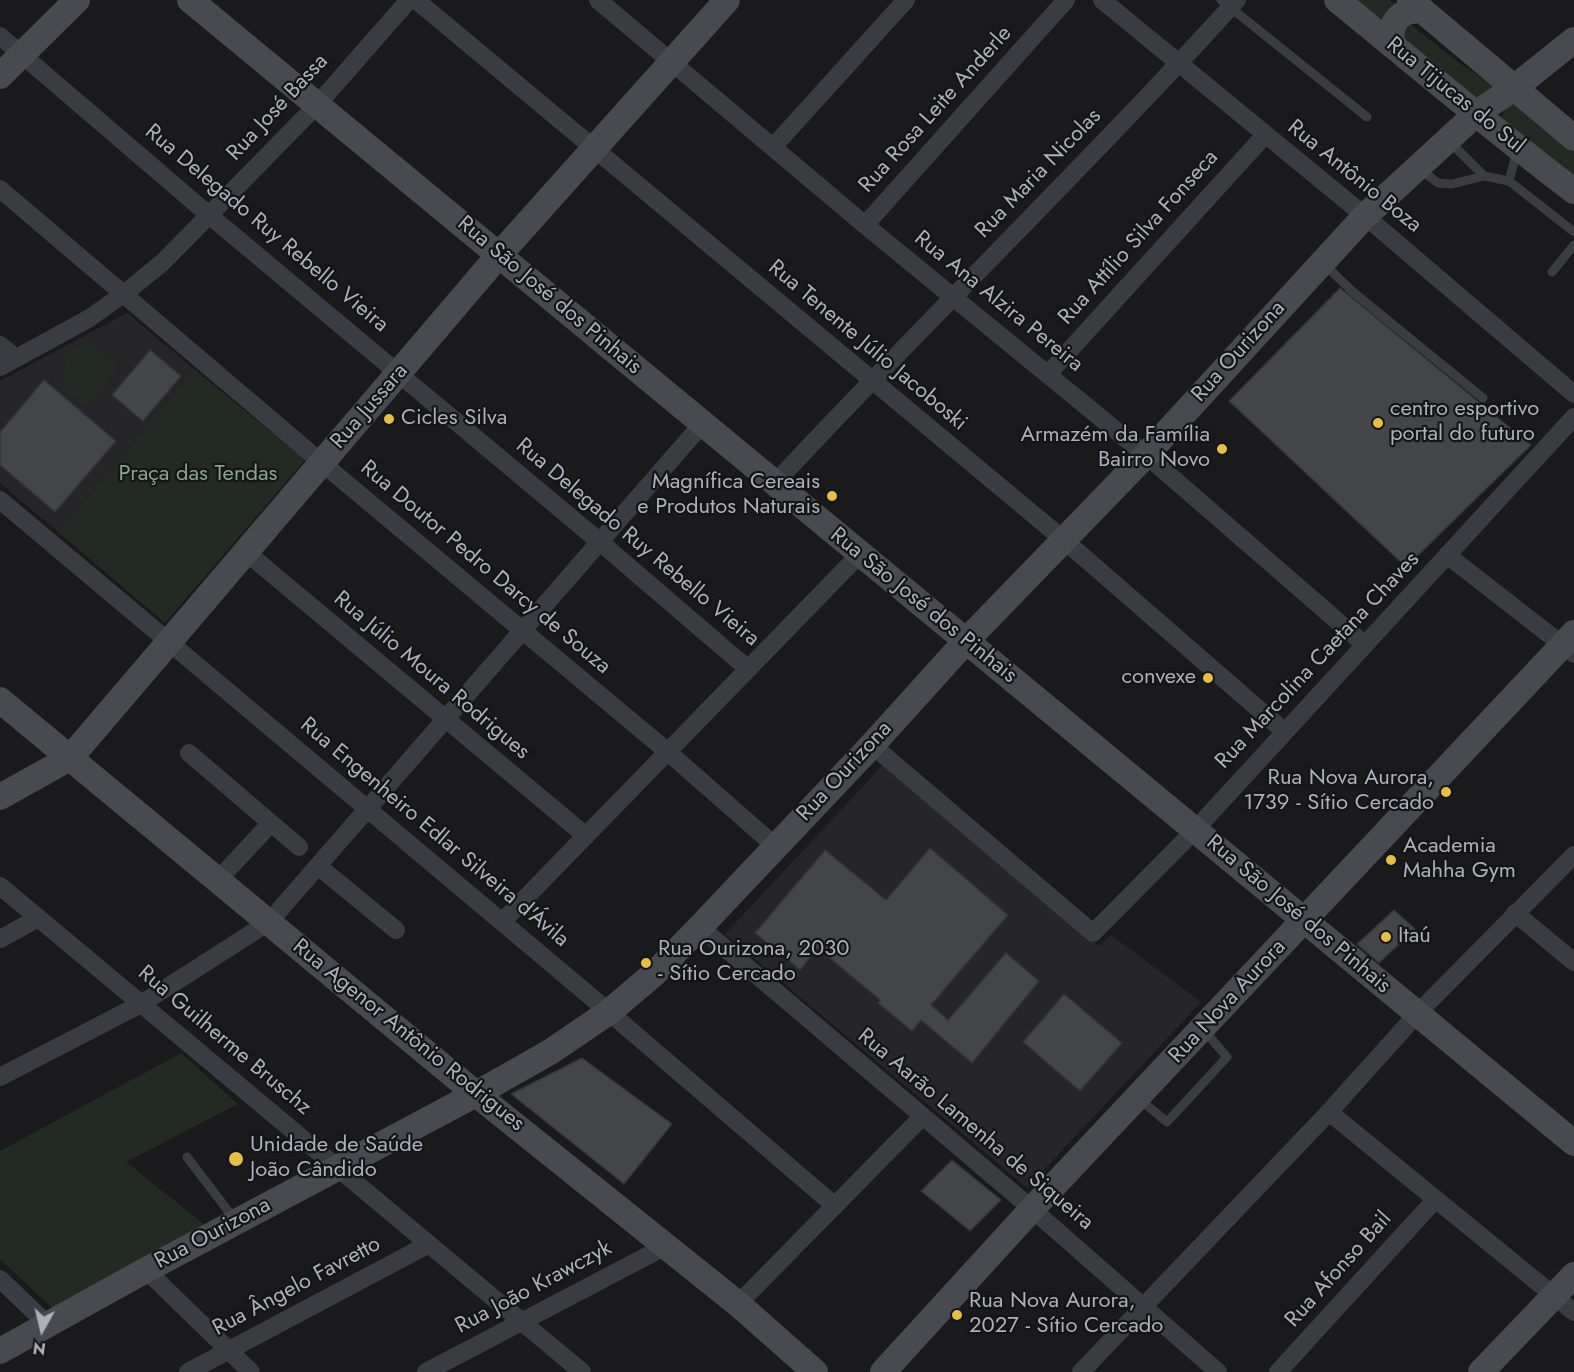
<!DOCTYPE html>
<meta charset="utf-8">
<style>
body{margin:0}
#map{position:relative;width:1574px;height:1372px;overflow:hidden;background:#1a1a1c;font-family:Jost,sans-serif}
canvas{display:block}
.north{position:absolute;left:12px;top:1300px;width:60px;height:60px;-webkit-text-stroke:4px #151517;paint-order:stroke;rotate:188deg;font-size:16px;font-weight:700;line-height:24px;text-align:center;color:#adb0ba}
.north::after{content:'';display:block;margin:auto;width:21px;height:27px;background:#adb0ba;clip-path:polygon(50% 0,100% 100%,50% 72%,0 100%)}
</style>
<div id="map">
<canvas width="1574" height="1372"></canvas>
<div class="north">N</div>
</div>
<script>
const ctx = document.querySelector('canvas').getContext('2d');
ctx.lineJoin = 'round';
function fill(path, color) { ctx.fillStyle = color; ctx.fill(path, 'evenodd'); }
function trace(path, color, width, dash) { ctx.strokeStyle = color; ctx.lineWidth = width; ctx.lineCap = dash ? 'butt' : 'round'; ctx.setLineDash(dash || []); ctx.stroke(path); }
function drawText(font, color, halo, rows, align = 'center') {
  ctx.font = font + ' Jost,sans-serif'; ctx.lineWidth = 4.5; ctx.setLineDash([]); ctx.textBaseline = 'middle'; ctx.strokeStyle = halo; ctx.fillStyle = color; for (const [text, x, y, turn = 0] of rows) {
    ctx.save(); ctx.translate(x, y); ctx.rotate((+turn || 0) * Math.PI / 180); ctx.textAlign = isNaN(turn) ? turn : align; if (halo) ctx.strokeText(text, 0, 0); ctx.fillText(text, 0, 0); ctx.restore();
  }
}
const built = new Path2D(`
 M127,313L194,369L58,532L0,483V381Z
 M884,764L1099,946L1111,935L1201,1002L1027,1188L725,934Z`);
const green = new Path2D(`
 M1349,0H1390L1397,6L1377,22Z
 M1410,24L1458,62L1496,87L1476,102L1398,40L1397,32Z
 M1514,104L1519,105L1574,149V177L1501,120L1505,109Z
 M89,341L119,367L86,406L62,386L67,353Z
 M194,369L305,460L165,623L58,532Z
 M181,1053L238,1104L126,1162L205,1225L53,1309L0,1259V1151Z`);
const building = new Path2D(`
 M1340,288L1531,445L1406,567L1229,401Z
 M150,350L181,376L143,421L112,395Z
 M44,380L116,441L55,512L0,465V432Z
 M930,848L1008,915L931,1005L948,1020L1006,953L1039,981L972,1063L921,1020L912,1031L878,1003L880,1000L818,948L800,970L755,933L825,850L886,900Z
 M1394,910L1415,929L1379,963L1357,944Z
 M1064,994L1122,1043L1080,1091L1023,1042Z
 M582,1058L672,1124L624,1184L511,1094Z
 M952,1160L1001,1200L970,1231L921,1191Z`);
const lane = new Path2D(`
 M1221,0L1367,117
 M1450,142L1484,176
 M1420,169L1438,183L1452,184L1484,176L1509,181L1574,232
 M1509,181L1517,151
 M1323,263L1353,292L1483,398
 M1552,272L1574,245
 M1138,1098L1167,1122L1227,1057L1203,1029
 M187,1157L235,1220`);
const street = new Path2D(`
 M416,0L1064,540L1285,732
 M598,0L865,225L1146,455L1365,645
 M1102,0L1365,216L1574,394
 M0,36L209,215L600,542L748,669
 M774,146L906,0
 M0,189L322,463L668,752L775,846
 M865,225L1066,0
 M0,345L16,358
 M0,367L88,319L125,293L163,262L317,105L409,0
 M1048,374L1265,135
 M775,483C927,320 1087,165 1237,0
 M0,500L609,1012L835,1206
 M246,552L586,836
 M1447,555L1574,654
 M872,745L1093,933L1195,830L1574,417
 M189,753L299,847
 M318,866L396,930
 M218,880L271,823
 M0,886L582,1372
 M1515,913L1574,962
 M502,922L860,554
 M700,927L1032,1209L1218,1372
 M0,939L38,918
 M0,1077L141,1004L269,922L703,423
 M1329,1112L1574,1312
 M146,1270L251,1372
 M0,1279L48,1325
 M738,1304L922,1117
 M188,1372L429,1244
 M426,1372L666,1246
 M1081,1372L1329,1112L1417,1014L1574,855
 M1278,1372L1435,1200`);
const secondary = new Path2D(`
 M190,0L1574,1143
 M1337,0C1416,64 1493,130 1574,191
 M1410,0L1574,138
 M1393,46C1387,24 1400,8 1423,11
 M0,76L77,0
 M0,700L476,1094L738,1304L815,1372
 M0,797L70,758L499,255L727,0
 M0,1351L146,1270L476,1094L550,1052L609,1012L655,973L700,927L872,745L966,641L1146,455L1365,216L1477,113L1514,88L1574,40
 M883,1372L1032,1209L1574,633
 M1481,1372L1574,1275`);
const markers = [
 [389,419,6,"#e6bd48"],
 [1378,423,6,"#e6bd48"],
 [1222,449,6,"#e6bd48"],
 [832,496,6,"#e6bd48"],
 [1208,678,6,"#e6bd48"],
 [1446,792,6,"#e6bd48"],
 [1391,860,6,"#e6bd48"],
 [1386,937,6,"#e6bd48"],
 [646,963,6,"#e6bd48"],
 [236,1159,8,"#e6bd48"],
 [957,1315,6,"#e6bd48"]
];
const streetNames = [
 ["Rua Tijucas do Sul",1455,96,39],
 ["Rua José Bassa",278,108,-47],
 ["Rua Rosa Leite Anderle",936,110,-48],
 ["Rua Maria Nicolas",1039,174,-46],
 ["Rua Antônio Boza",1354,177,39],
 ["Rua Delegado Ruy Rebello Vieira",266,229,40],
 ["Rua Attílio Silva Fonseca",1139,238,-48],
 ["Rua São José dos Pinhais",549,296,40],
 ["Rua Ana Alzira Pereira",998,302,39],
 ["Rua Tenente Júlio Jacoboski",867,346,40],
 ["Rua Ourizona",1239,352,-48],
 ["Rua Jussara",370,407,-49],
 ["Rua Delegado Ruy Rebello Vieira",637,543,40],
 ["Rua Doutor Pedro Darcy de Souza",485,568,40],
 ["Rua São José dos Pinhais",923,606,39],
 ["Rua Marcolina Caetana Chaves",1318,661,-47],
 ["Rua Júlio Moura Rodrigues",431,676,40],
 ["Rua Ourizona",845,772,-47],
 ["Rua Engenheiro Edlar Silveira d'Ávila",434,833,40],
 ["Rua São José dos Pinhais",1298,915,40],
 ["Rua Nova Aurora",1228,1002,-47],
 ["Rua Agenor Antônio Rodrigues",408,1036,39],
 ["Rua Guilherme Bruschz",224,1041,40],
 ["Rua Aarão Lamenha de Siqueira",975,1130,40],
 ["Rua Ourizona",213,1234,-28],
 ["Rua Afonso Bail",1339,1270,-48],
 ["Rua Ângelo Favretto",297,1287,-28],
 ["Rua João Krawczyk",534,1288,-28]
];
const poiNames = [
 ["centro esportivo",1390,410],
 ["portal do futuro",1390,435],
 ["Cicles Silva",401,419],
 ["Armazém da Família",1210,436,"right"],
 ["Bairro Novo",1210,461,"right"],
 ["Magnífica Cereais",820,483,"right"],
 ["e Produtos Naturais",820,508,"right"],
 ["convexe",1196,678,"right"],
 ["Rua Nova Aurora,",1434,779,"right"],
 ["1739 - Sítio Cercado",1434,804,"right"],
 ["Academia",1403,847],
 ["Mahha Gym",1403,872],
 ["Itaú",1398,937],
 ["Rua Ourizona, 2030",658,950],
 ["- Sítio Cercado",658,975],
 ["Unidade de Saúde",250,1146],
 ["João Cândido",250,1171],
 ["Rua Nova Aurora,",969,1302],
 ["2027 - Sítio Cercado",969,1327]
];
const parkNames = [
 ["Praça das Tendas",198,475]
];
fill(built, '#262629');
fill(green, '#222a23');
fill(building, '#444549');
trace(building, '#343438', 1.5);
trace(lane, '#3b3c41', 9);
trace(street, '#3b3c41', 18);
trace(secondary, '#494a50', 26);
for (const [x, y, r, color] of markers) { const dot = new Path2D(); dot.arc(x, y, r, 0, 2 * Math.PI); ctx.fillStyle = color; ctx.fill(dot); trace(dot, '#151517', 2); }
drawText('22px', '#adb0ba', '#151517', streetNames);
drawText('22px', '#adb0ba', '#151517', poiNames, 'left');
drawText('22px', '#86a48a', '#151517', parkNames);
</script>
